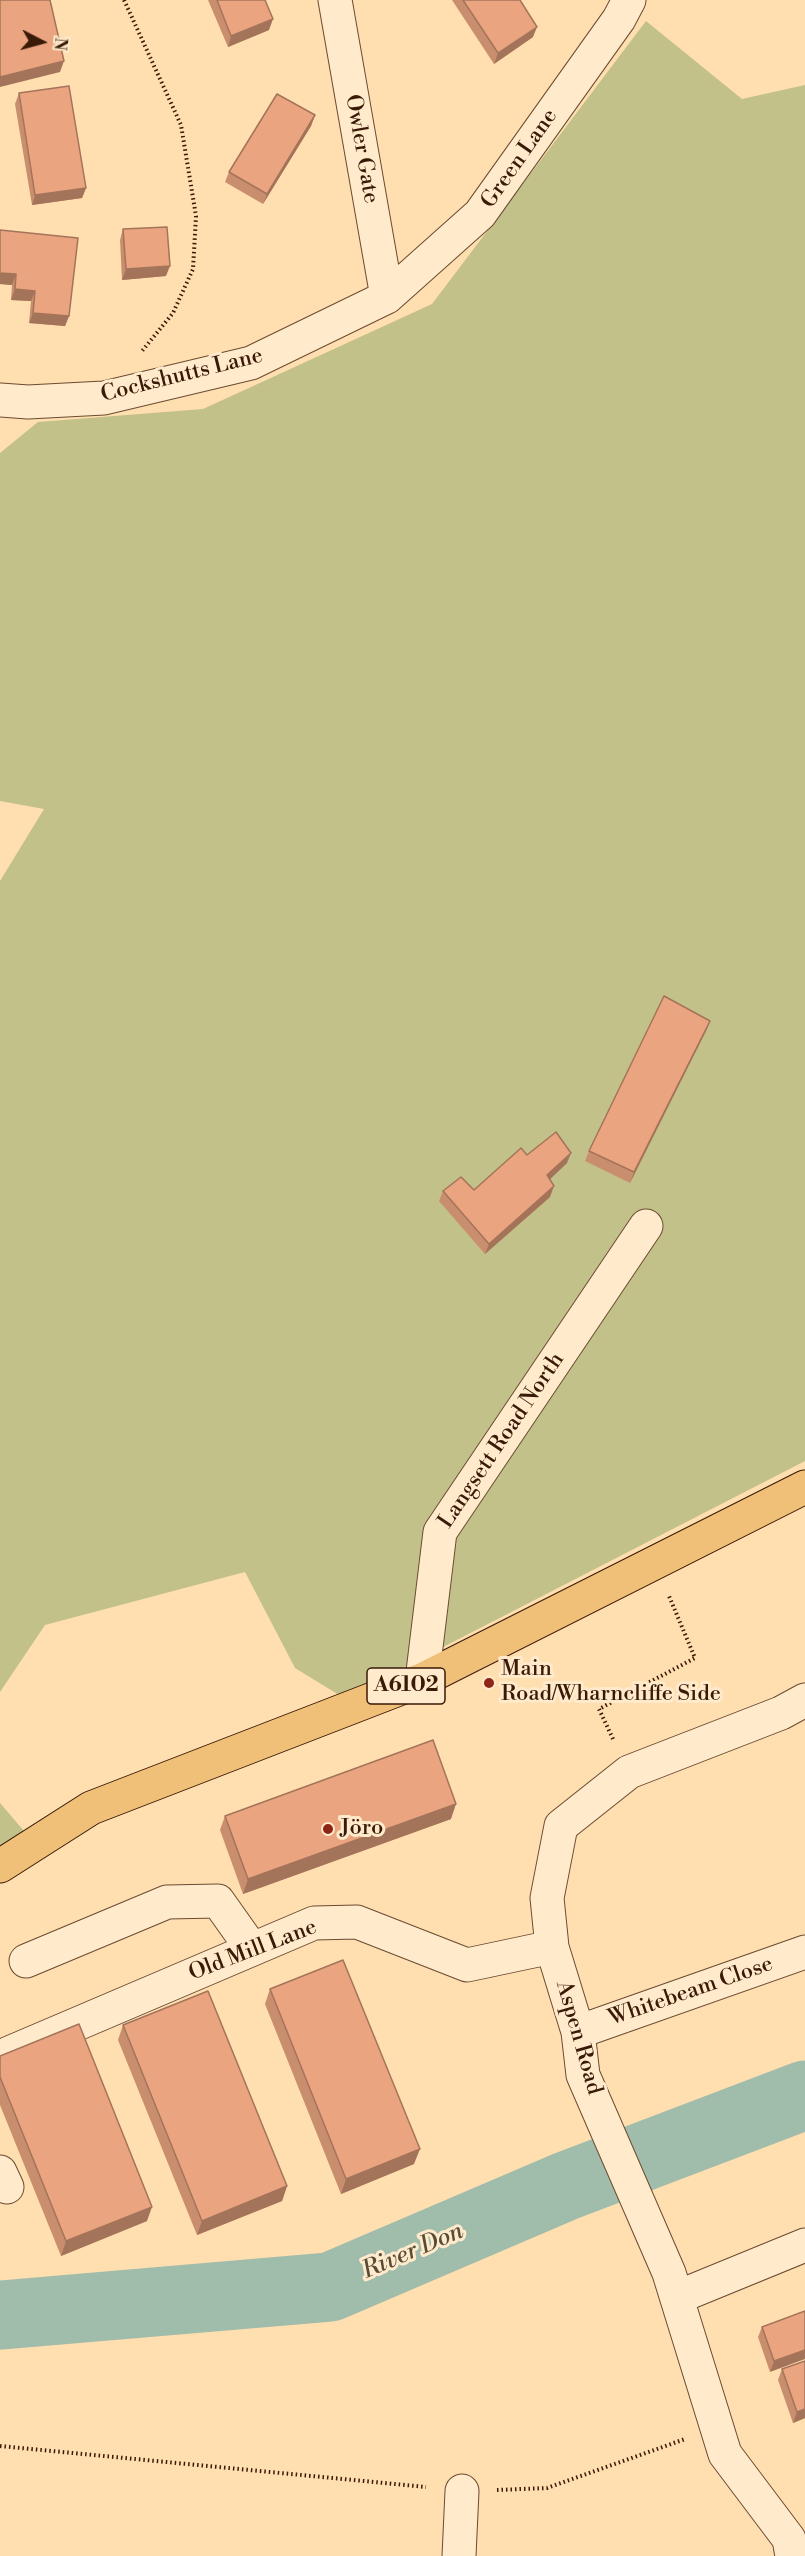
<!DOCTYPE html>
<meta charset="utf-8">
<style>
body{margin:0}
#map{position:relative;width:805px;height:2556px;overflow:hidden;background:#ffdeb0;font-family:"Libre Bodoni",serif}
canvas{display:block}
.north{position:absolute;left:12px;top:12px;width:60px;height:60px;-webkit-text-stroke:4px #ffeacc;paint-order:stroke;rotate:96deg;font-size:16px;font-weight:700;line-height:24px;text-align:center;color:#391a07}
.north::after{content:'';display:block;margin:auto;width:21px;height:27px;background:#391a07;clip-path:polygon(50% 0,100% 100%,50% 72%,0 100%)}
</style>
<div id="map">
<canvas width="805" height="2556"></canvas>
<div class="north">N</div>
</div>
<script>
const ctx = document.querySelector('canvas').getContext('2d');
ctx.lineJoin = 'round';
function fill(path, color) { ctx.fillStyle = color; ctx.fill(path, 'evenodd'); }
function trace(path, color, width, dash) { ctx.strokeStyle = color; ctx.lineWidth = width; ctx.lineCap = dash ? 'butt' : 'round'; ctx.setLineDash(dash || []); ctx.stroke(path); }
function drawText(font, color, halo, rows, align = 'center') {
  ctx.font = font + ' "Libre Bodoni",serif'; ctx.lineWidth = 6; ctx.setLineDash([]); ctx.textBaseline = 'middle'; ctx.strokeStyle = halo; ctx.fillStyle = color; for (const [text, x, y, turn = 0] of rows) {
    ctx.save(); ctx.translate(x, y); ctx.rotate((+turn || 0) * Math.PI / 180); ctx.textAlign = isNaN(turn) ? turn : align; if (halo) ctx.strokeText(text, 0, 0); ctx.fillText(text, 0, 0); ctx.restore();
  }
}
const green = new Path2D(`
 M646,21L742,99L805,85V1461L344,1698L295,1668L245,1572L45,1625L0,1692V881L44,809L0,801V453L38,422L203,409L432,304Z
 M0,1803L24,1831L0,1846Z`);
const river = new Path2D(`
 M0,2315L330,2287L566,2186L805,2095`);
const path = new Path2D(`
 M124,0L181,125L196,216L193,269L173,313L142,351
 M613,1739L599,1709L695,1658L669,1596
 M0,2446L426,2487
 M497,2490L547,2488L685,2439`);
const minor = new Path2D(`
 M335,0L387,297
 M0,400L28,402L104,398L251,363L387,297L480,214L619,19L629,0
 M422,1680L440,1532L646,1226
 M26,1961L167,1902L218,1901L252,1949
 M578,2032L805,1952
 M0,2063L9,2053L314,1923L357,1922L467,1965L552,1947
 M0,2172L7,2187
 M678,2297L805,2245
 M459,2556L462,2491
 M792,2556L789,2539L725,2454L669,2273L583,2075L578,2032L552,1947L547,1898L561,1826L629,1772L781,1713L805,1700`);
const major = new Path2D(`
 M0,1866L91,1808L422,1680L805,1487`);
const wall = new Path2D(`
 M208,0H265L269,30L228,47Z
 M452,0H520L533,37L494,64Z
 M19,93L86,188L82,198L32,205L15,104Z
 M315,115L311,126L263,204L225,182L229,172Z
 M123,229L166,276L122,280L120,240Z
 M0,230L69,316L65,326L29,323L31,301L11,300L12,285L0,284Z
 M710,1021L706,1031L630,1183L585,1161L589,1151Z
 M527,1155L567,1163L549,1179L550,1197L485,1254L439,1201L443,1191L474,1190Z
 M225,1816L451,1819L243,1894L220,1830Z
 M270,1989L414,2164L341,2194L265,2004Z
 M123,2025L287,2186L282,2201L197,2235L118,2040Z
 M0,2056L147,2221L61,2256L0,2105Z
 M805,2311L770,2372L758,2337L762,2327Z
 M805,2361V2418L793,2423L778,2380L782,2369Z`);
const shadedWall = new Path2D(`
 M273,19L269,30L228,47L231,36Z
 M537,27L533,37L494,64L498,53Z
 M64,61L60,72L0,87V77Z
 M315,115L311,126L263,204L267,194Z
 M86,188L82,198L32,205L35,195Z
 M170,266L166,276L122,280L126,269Z
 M0,273L16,274L12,285L0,284Z
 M15,289L35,291L31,301L11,300Z
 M33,313L69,316L65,326L29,323Z
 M710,1021L706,1031L630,1183L634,1172Z
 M571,1153L567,1163L543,1186L547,1175Z
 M554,1186L550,1197L485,1254L489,1244Z
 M456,1804L451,1819L243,1894L248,1879Z
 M420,2149L414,2164L341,2194L346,2179Z
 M287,2186L282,2201L197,2235L202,2221Z
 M152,2207L147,2221L61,2256L66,2241Z
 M805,2350V2359L770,2372L774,2361Z
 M805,2409V2418L793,2423L797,2412Z`);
const building = new Path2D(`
 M0,0H50L64,61L0,77Z
 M217,0H265L273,19L231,36Z
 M463,0H520L537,27L498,53Z
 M69,86L86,188L35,195L19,93Z
 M277,94L315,115L267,194L229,172Z
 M167,227L170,266L126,269L123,229Z
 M0,230L78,238L69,316L33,313L35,291L15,289L16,274L0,273Z
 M664,996L710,1021L634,1172L589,1151Z
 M556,1132L571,1153L547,1175L554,1186L489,1244L443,1191L461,1177L474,1190L521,1148L527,1155Z
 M433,1740L456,1804L248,1879L225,1816Z
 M343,1960L420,2149L346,2179L270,1989Z
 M208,1991L287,2186L202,2221L123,2025Z
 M79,2024L152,2207L66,2241L0,2077V2056Z
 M805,2311V2350L774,2361L762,2327Z
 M805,2361V2409L797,2412L782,2369Z`);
const markers = [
 [489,1683,6,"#8f2418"],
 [328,1829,6,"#8f2418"]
];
const shields = [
 [406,1686,78]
];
const shieldNames = [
 ["A6102",406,1686]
];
const streetNames = [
 ["Owler Gate",361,149,80],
 ["Green Lane",520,159,-55],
 ["Cockshutts Lane",182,376,-14],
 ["Langsett Road North",502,1441,-56],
 ["Old Mill Lane",253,1951,-21],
 ["Whitebeam Close",691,1992,-19],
 ["Aspen Road",578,2038,74]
];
const poiNames = [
 ["Main",501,1670],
 ["Road/Wharncliffe Side",501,1695],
 ["Jöro",340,1829]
];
const waterNames = [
 ["River Don",413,2252,-23]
];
fill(green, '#c2c18a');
trace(river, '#a0bcab', 69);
trace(minor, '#6a4b31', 35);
trace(major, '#391a07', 35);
trace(path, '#391a07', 4, [1.5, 3]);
trace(minor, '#ffeacc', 33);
trace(major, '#f0bf78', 33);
fill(wall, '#c98e6e');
fill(shadedWall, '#a4745a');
fill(building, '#eaa580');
trace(building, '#a4745a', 1.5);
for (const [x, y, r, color] of markers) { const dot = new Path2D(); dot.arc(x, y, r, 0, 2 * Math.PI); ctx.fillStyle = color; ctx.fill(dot); trace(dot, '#ffeacc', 2); }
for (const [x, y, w] of shields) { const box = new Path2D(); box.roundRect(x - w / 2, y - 18, w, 36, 4.5); ctx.fillStyle = '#ffeacc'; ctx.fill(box); trace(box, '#391a07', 1.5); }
drawText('bold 21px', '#391a07', null, shieldNames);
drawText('22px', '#391a07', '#ffeacc', streetNames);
drawText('22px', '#391a07', '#ffeacc', poiNames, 'left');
drawText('italic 24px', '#584b38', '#ffeacc', waterNames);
</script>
